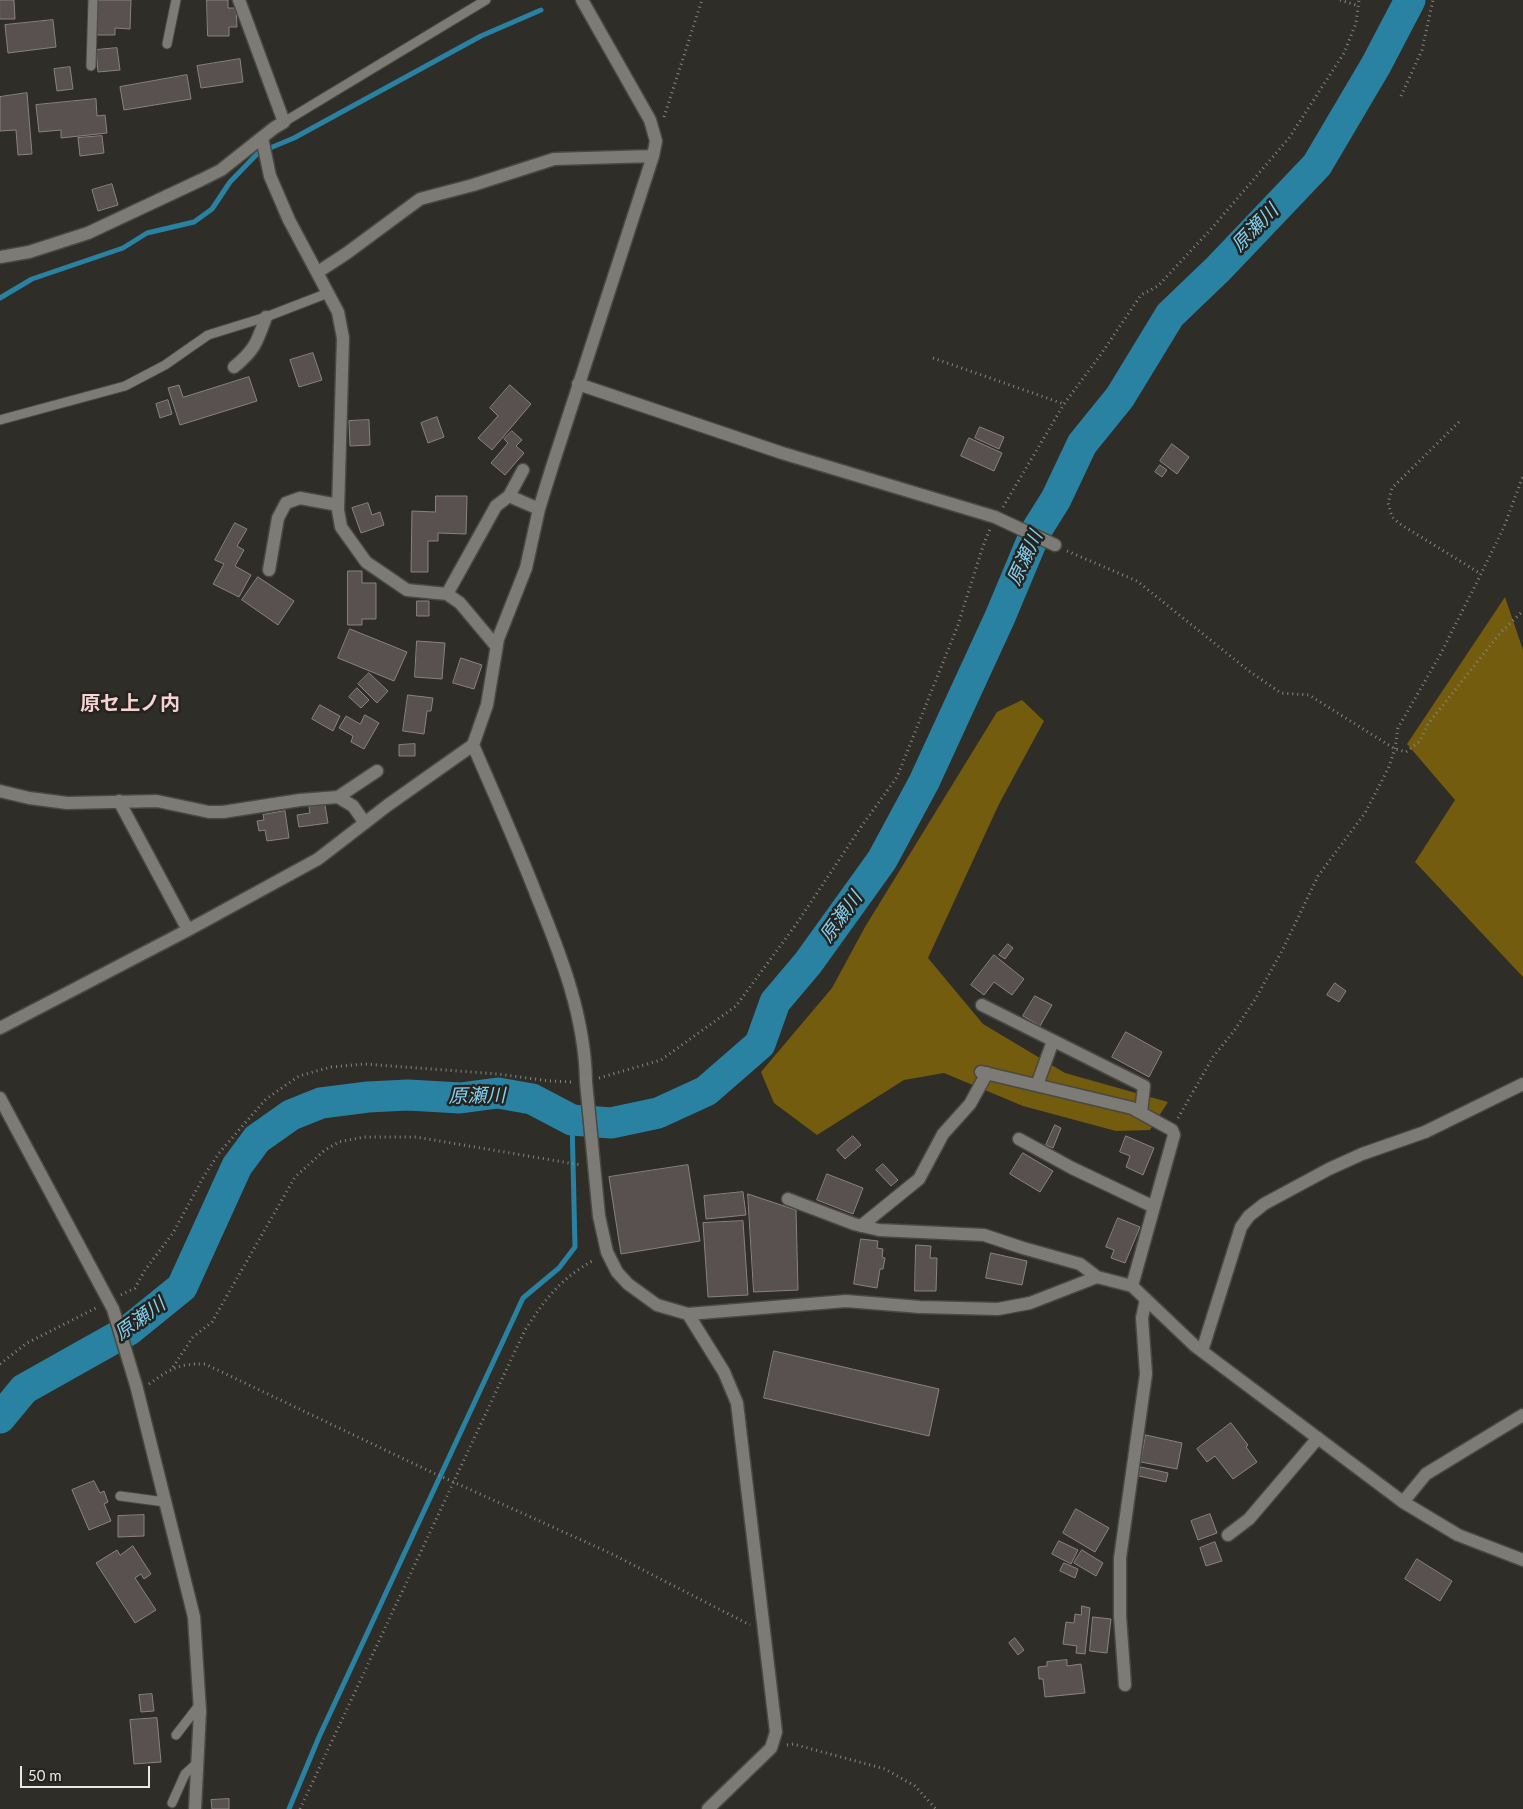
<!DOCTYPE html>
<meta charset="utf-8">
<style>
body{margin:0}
#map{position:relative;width:1523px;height:1809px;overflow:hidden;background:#2f2d28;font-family:Lato,sans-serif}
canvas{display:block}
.scale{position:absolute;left:20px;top:1766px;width:130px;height:22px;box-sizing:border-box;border:2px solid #e9e8e4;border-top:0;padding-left:6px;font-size:15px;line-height:18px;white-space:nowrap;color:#e9e8e4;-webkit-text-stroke:4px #25231e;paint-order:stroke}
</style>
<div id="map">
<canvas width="1523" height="1809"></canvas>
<div class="scale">50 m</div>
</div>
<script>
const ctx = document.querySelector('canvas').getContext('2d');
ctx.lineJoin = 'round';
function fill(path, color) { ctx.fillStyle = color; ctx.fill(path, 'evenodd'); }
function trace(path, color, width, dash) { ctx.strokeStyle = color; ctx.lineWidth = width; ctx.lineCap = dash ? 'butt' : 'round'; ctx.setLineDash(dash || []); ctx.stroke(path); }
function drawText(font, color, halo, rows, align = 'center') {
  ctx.font = font + ' Lato,"Noto Sans JP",sans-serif'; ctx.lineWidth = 5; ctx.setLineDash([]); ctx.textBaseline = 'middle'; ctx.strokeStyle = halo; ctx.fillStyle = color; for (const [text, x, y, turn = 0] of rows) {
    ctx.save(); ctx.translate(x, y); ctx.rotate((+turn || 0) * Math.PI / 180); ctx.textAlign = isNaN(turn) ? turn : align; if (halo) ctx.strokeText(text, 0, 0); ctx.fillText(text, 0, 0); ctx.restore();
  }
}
const forest = new Path2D(`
 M1505,597L1523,650V977L1415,862L1455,800L1407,744Z
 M1022,700L1044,721L999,804L928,958L983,1024L1065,1073L1168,1102L1150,1130L1116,1131L1023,1106L944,1073L904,1080L817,1135L774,1103L761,1072L832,988L865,927L997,712Z`);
const stream = new Path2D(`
 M0,298L32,279L123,248L147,233L194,222L212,209L230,182L258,153L294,138L481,36L541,10
 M289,1809L319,1737L523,1298L559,1268L575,1247L572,1120`);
const river = new Path2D(`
 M0,1418L24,1389L129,1330L182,1287L237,1166L257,1139L291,1115L321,1103L368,1097L408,1095L460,1098L498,1093L532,1099L572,1120L611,1123L658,1113L706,1091L760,1044L775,1002L808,963L882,860L924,782L1000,617L1036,531L1056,499L1082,444L1120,397L1170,315L1218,269L1317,165L1376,65L1410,0`);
const building = new Path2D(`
 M0,0H14L15,19H0Z
 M97,0H131L130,29L115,28V35H96Z
 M207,0H228V8H236L237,27H229V36H208Z
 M53,20L56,47L8,53L5,25Z
 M117,48L120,70L98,72L96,50Z
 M240,59L243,82L201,88L197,66Z
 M70,67L73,89L57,91L54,69Z
 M187,75L191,99L124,110L120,87Z
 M27,93L32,154L18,155L16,130L0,131V97Z
 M96,99L97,116L105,115L107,133L61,138V130L39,132L36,105Z
 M102,136L104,153L80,156L78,138Z
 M112,184L118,205L98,211L92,190Z
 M313,353L322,380L299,387L290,360Z
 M249,377L257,401L180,425L168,388L179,385L183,397Z
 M510,385L531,404L492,450L478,438L498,416L490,408Z
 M168,400L172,414L160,418L156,404Z
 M437,417L444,437L428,443L421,423Z
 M369,420L370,445L350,446L349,421Z
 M980,427L1004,437L999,449L975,438Z
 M512,431L522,440L516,446L524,453L505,475L491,463L508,443L504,439Z
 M969,438L1002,453L994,471L961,456Z
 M1172,444L1189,457L1177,474L1160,461Z
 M1160,465L1167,470L1162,477L1155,472Z
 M436,496H467L466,534L438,533V541H428V572H411L412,511L435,512Z
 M368,503L372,515L380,512L384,525L361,533L352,508Z
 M235,523L247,529L237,546L244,550L235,566L251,575L239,597L213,584L224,564L215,560Z
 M348,571H362V583H376V619H362V625H348Z
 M258,577L294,601L278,625L242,600Z
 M417,601H429V616H417Z
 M350,629L407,652L394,681L338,658Z
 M417,641L445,643L442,679L415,677Z
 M461,658L482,665L474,689L453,683Z
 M369,673L388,691L377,703L358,684Z
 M357,688L369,700L361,708L349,697Z
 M408,695L433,698L431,711H427L424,734L403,731Z
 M320,705L340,716L333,731L312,719Z
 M365,715L379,723L364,749L351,742L353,736L339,728L346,716L360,724Z
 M415,744V756H399V745Z
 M325,805L328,823L299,827L297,815L310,813L309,807Z
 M285,811L289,838L267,841L265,830L259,831L257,821L264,820L263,815Z
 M1008,944L1013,948L1005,959L999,955Z
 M994,955L1024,979L1012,995L994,982L984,995L971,985Z
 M1335,983L1346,991L1339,1002L1327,995Z
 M1035,996L1052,1005L1040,1026L1023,1016Z
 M1126,1032L1162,1052L1149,1077L1112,1057Z
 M1055,1125L1061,1128L1053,1148L1046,1145Z
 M853,1136L861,1145L845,1159L837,1150Z
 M1126,1136L1154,1148L1143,1175L1126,1167L1130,1156L1120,1152Z
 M1023,1153L1053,1171L1040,1192L1010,1174Z
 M883,1164L898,1180L891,1186L876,1170Z
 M688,1165L700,1241L621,1254L609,1177Z
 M827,1174L863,1188L853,1214L817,1200Z
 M743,1192L746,1215L706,1219L704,1196Z
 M748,1194L796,1210L798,1290L754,1292Z
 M1118,1218L1140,1227L1125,1263L1111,1258L1114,1250L1106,1247Z
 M743,1221L748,1295L708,1297L703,1223Z
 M861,1239L878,1241L877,1248L883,1249L882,1257L885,1258L883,1269H880L877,1288L854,1284Z
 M916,1245L931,1246L930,1258H937L936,1291H915Z
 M991,1253L1027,1261L1022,1285L986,1278Z
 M774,1351L939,1389L929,1436L764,1398Z
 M1231,1423L1248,1445L1246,1447L1257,1462L1233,1479L1215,1456L1207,1462L1197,1449Z
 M1146,1435L1182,1443L1177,1469L1141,1462Z
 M1141,1467L1168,1473L1166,1482L1139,1476Z
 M94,1481L100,1493L104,1491L108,1502L104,1504L111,1521L89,1530L72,1490Z
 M1076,1509L1109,1528L1095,1552L1063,1533Z
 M1210,1514L1217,1533L1198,1540L1191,1521Z
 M144,1515V1536L118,1537V1516Z
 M1059,1541L1078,1550L1071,1564L1052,1554Z
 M1215,1542L1222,1561L1206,1566L1200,1548Z
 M133,1546L151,1574L144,1579L141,1574L135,1578L156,1610L135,1623L96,1563L117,1550L120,1555Z
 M1082,1550L1103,1563L1096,1576L1074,1563Z
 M1417,1559L1452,1581L1440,1601L1405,1579Z
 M1064,1563L1078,1569L1075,1578L1060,1571Z
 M1082,1606L1090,1608L1085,1654L1076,1653L1077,1646L1063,1644L1066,1622L1074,1623L1075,1614L1081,1615Z
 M1093,1617L1111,1619L1107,1653L1090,1651Z
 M1015,1638L1024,1650L1018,1655L1009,1643Z
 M1067,1660V1666L1081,1664L1085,1693L1045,1697L1043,1679H1039L1038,1667L1047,1666V1662Z
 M152,1694L154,1711L141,1712L139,1695Z
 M157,1718L161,1762L134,1764L130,1720Z
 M229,1799V1809H212L211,1800Z`);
const path = new Path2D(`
 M1340,0L1359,6
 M1401,96L1422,50L1433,0
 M664,117L702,0
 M933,358L1064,404
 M1459,422L1392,488L1388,503L1392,517L1400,524L1481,574
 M1003,507L1064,404L1099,357L1141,295L1158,286L1212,228L1289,138L1344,53L1356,23L1359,0
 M1067,551L1137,581L1249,671L1281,693L1309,695L1395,749L1406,752L1420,741L1428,724L1501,632L1523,611
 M599,1078L661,1060L736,1006L797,923L861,827L897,777L958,625L983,546L990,529
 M1178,1118L1213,1057L1234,1031L1256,998L1283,949L1318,876L1365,813L1388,769L1395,749L1398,728L1440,655L1481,574L1504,527L1523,476
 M121,1295L135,1288L145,1270L173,1233L204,1176L219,1153L266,1099L299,1076L331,1067L365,1064L498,1074L549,1081L571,1082
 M0,1364L27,1343L98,1307
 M173,1367L193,1337L212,1322L295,1177L325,1150L339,1142L364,1137H416L581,1165
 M149,1384C170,1369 179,1363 205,1364L427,1470L610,1553L750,1625
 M787,1745L793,1744L885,1769L915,1786L936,1809
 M300,1809L525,1330C546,1298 560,1279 594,1260`);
const service = new Path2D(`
 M167,44L176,0
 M91,66L93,0
 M284,122L486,0
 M0,420L125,386L165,365L208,335L266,317L328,293
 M120,1496L165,1502
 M176,1735L200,1704
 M172,1803L185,1774L197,1763`);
const minor = new Path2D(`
 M262,138L270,176L289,220L338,312L343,338L338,510L341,527L366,562L407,590L447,594L460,603L496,646
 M0,257L29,252L88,233L201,180L221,170L274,128L284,122L239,0
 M318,272L347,253L420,199L473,185L554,159L653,156
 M234,367C255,350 257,342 266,317
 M578,384L782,453L995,517L1055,545
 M509,496L539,509
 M269,570L278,518L286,503L300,498L338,505
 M447,594L496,506L509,496L523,470
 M473,745C495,796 518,847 538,899C562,958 585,1018 586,1082L599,1216L607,1252L617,1272L628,1284L657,1305L688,1314L846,1301L920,1307L998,1309L1030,1303L1097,1277L1132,1286L1195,1346L1403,1502L1458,1535L1523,1560
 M0,791L29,798L67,803L157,801L209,812H223L300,800L338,797L353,806L365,823
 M338,797L377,771
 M119,801L188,930
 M982,1005L1144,1086L1141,1113
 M0,1028L188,930L318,859L388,805L473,745L487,705L498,639L526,568L539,509L552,467L653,156L656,141L650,120L582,0
 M981,1072L1132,1108L1172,1130L1174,1135L1132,1286
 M1037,1085L1053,1041
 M0,1098L113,1309L136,1385L194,1617L200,1711L195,1809
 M1019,1139L1072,1168L1154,1207
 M788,1199L854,1224L879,1230L984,1235L1023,1248L1080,1264L1097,1277
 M861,1226L919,1179L943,1134L970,1104L987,1073
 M688,1314L724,1372L737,1403L776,1732L771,1748L708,1809
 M1202,1351L1241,1227L1249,1216L1264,1204L1329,1169L1362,1154L1425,1132L1523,1084
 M1403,1502L1426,1474L1523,1415
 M1228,1535L1249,1519L1318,1438
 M1125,1685L1120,1616V1558L1146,1374L1142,1318L1146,1299`);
const waterNames = [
 ["原瀬川",1255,228,-46],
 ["原瀬川",1025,558,-65],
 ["原瀬川",841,917,-54],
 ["原瀬川",477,1096,-1],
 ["原瀬川",140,1319,-36]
];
const quarterNames = [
 ["原セ上ノ内",130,704]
];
fill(forest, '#735c0d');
trace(stream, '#2a82a2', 5);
trace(river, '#2a82a2', 31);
fill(building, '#585150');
trace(building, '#898280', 1);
trace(service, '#494844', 11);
trace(minor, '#494844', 15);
trace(path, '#878681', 3, [1, 4]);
trace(service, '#7d7b75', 9);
trace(minor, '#7d7b75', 12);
drawText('italic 19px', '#84d1f1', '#25231e', waterNames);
drawText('bold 20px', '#f6d3d0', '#25231e', quarterNames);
</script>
